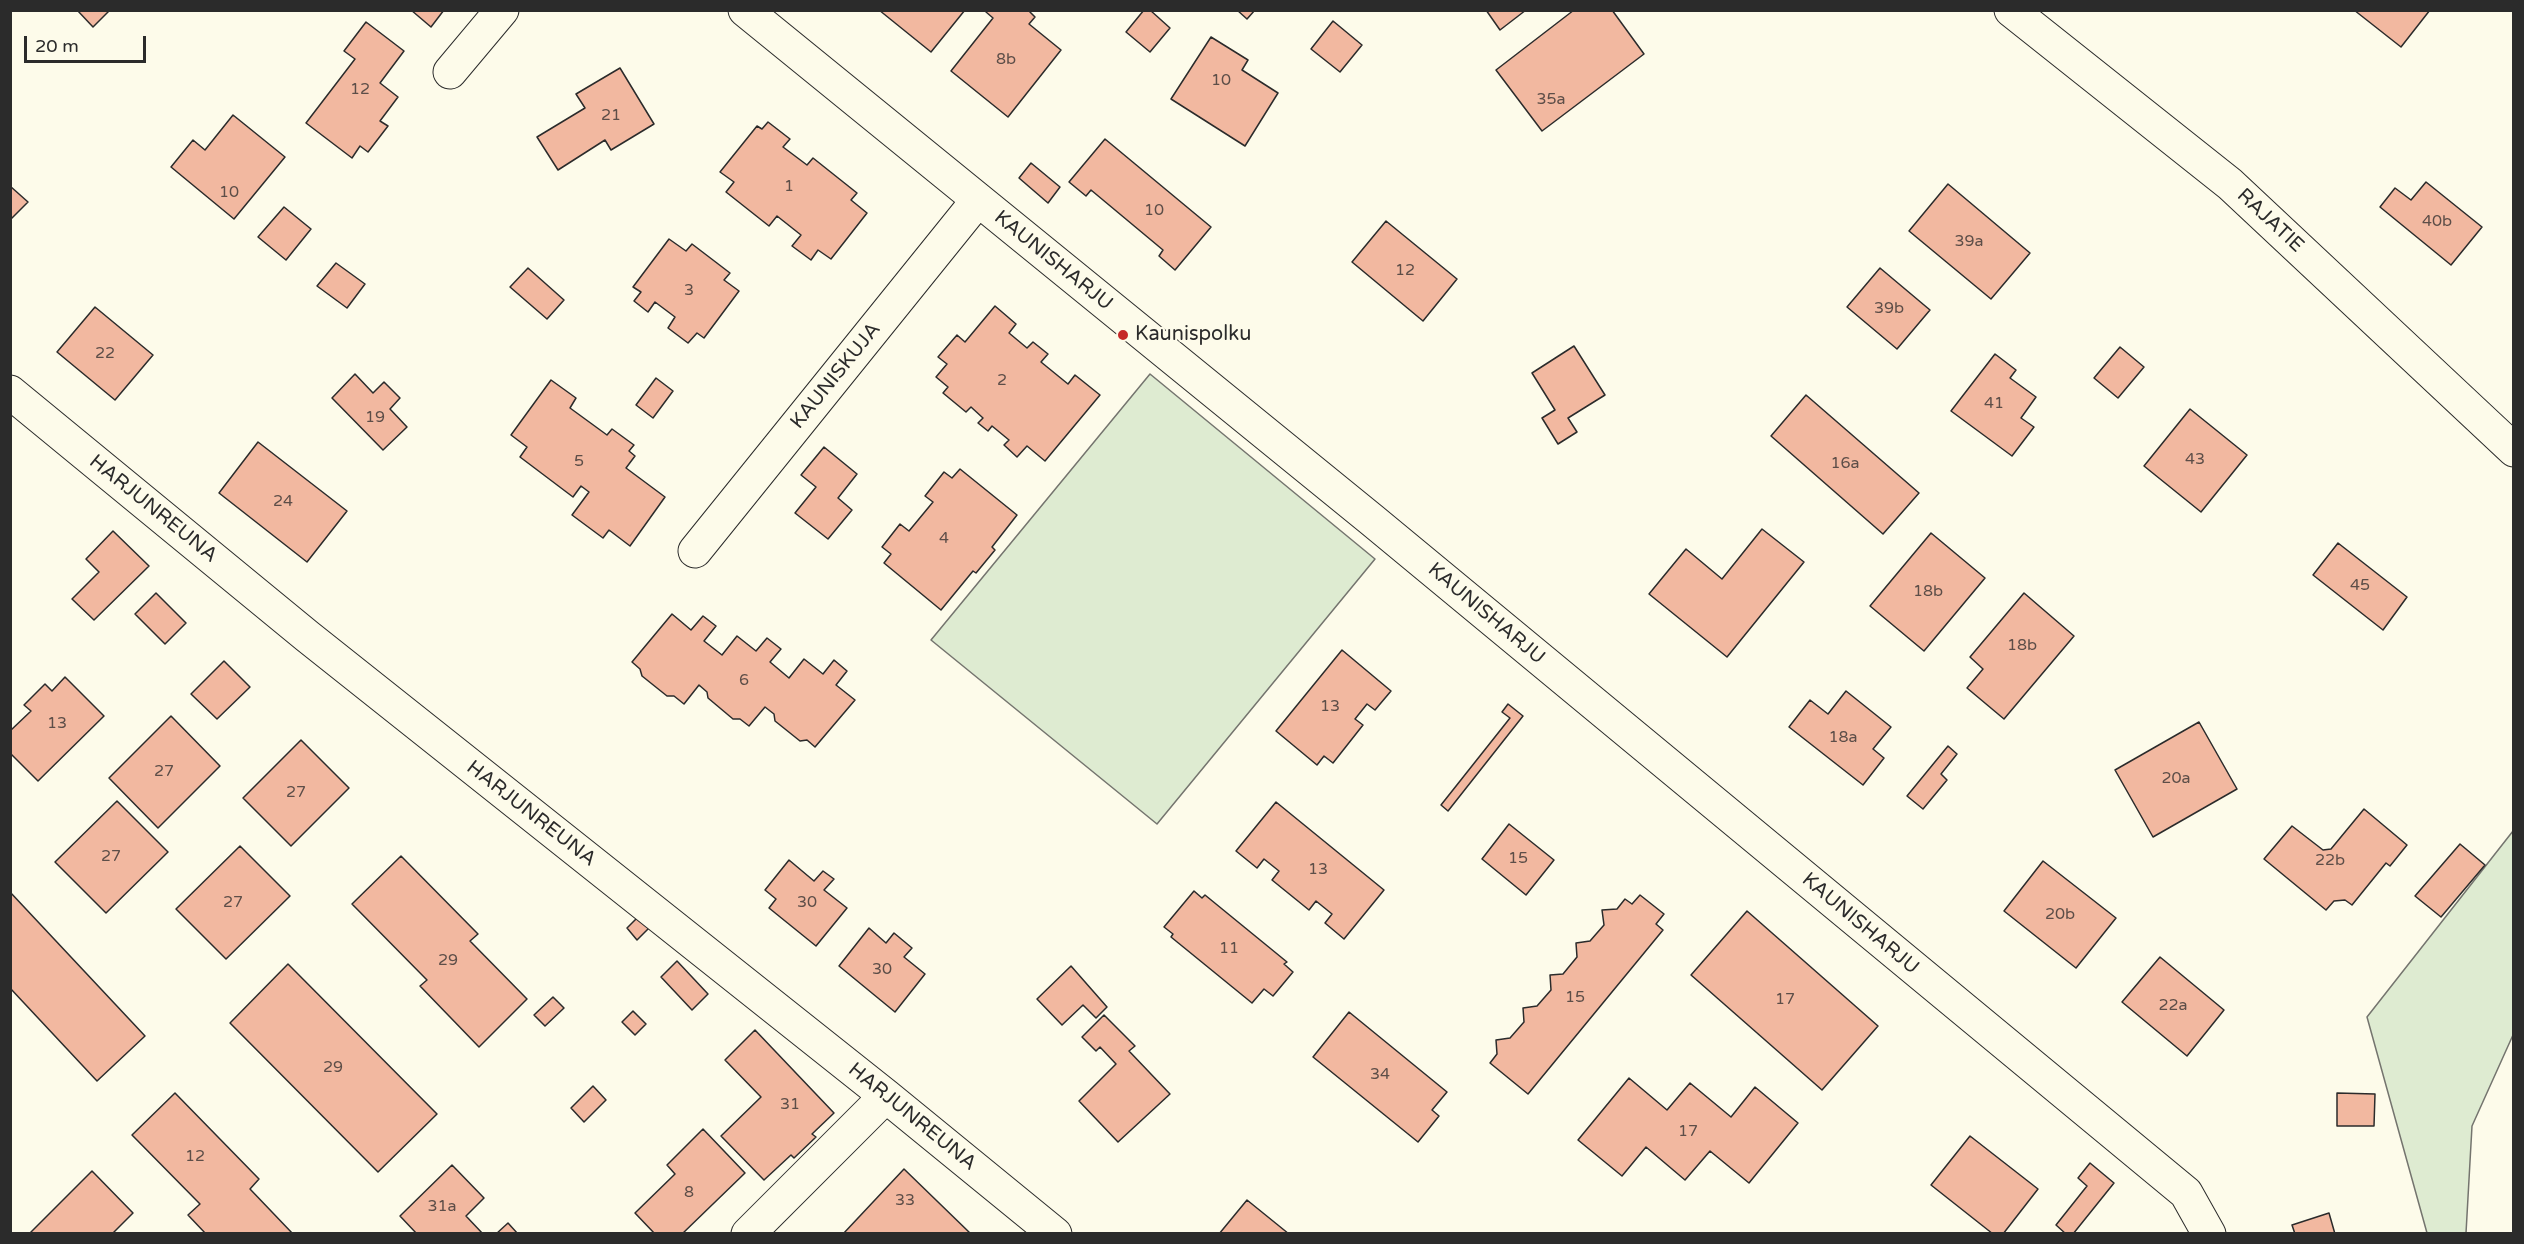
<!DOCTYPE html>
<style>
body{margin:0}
#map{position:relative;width:2524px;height:1244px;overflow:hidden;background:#fdfbea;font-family:"Varela Round",sans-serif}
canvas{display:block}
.frame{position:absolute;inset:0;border:12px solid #2b2b2b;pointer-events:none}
.scale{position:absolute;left:24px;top:36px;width:122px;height:27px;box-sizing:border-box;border:3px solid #2b2b2b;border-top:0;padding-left:8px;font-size:18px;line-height:21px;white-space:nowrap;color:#2b2b2b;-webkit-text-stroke:4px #fdfbea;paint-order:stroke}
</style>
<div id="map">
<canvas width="2524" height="1244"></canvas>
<div class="frame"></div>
<div class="scale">20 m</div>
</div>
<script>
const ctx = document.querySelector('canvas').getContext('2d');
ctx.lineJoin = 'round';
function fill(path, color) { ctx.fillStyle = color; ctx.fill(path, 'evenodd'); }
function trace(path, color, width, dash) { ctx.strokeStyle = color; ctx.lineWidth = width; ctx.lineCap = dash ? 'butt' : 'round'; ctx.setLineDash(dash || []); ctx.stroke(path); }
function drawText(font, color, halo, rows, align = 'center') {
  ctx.font = font + ' "Varela Round",sans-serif'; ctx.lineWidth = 4.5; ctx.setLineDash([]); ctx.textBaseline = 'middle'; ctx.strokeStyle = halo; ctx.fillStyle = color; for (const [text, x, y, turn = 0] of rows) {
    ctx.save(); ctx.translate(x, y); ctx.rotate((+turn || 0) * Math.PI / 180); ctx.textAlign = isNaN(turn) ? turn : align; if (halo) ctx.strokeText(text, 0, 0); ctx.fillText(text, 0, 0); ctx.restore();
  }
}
const green = new Path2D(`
 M1150,374L1375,559L1157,824L931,640Z
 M2513,831V1035L2472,1126L2466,1233H2427L2367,1017Z`);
const building = new Path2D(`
 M77,10H110L93,27Z
 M411,10H444L431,27Z
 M879,10H965L931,52Z
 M987,10H1028L1035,17L1029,24L1061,50L1008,117L951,71L993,18L986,12Z
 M1144,10H1150L1170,28L1150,52L1126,32Z
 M1237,10H1255L1247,19Z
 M1486,10H1526L1500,30Z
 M1574,10H1612L1644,54L1542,131L1496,70Z
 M2354,10H2430L2401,47Z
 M1333,21L1362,45L1340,72L1311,49Z
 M366,22L404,51L380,83L398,97L380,121L388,126L368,152L360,146L352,158L306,123L355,59L344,51Z
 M1211,37L1248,60L1242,70L1278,93L1245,146L1171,99Z
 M620,68L654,124L611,150L605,140L558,170L537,137L585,108L576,94Z
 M233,115L285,157L234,219L171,167L193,140L205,150Z
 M768,122L790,139L783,147L807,165L813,158L857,193L851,200L867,213L831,259L818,250L811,260L792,246L801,235L777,216L769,226L726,192L734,182L720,172L757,126L762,129Z
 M1105,139L1211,227L1175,270L1159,256L1163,250L1091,190L1086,196L1069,182Z
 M1031,163L1060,187L1048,203L1019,178Z
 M2426,182L2482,227L2451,265L2380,207L2395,188L2411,200Z
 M1948,184L2030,253L1991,299L1909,231Z
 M10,186L28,202L10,220Z
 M284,207L311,229L286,260L258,237Z
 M1386,221L1457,279L1423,321L1352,262Z
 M669,239L686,251L692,244L730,273L724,280L739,291L704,338L697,333L688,343L668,328L675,317L655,302L648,312L634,301L641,292L633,287Z
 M336,263L365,284L347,308L317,286Z
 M528,268L564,300L547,319L510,287Z
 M1880,268L1930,310L1897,349L1847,307Z
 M995,306L1016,324L1009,333L1027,348L1033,342L1048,354L1041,362L1068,384L1075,375L1100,395L1045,461L1027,446L1017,457L1004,445L1009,440L992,426L988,431L978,423L983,418L971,407L966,412L943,393L948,387L936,377L947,364L938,357L957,335L965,342Z
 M95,307L153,355L115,400L57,352Z
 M1574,346L1605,395L1568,418L1577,432L1558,444L1542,418L1555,410L1532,373Z
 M2120,347L2144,367L2118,398L2094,378Z
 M1995,354L2016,370L2010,378L2036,397L2021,418L2034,427L2012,456L1951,411Z
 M355,374L373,393L384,382L400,398L390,409L407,427L383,450L332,398Z
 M656,378L673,391L653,418L636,405Z
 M551,380L576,398L570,408L607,435L612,429L634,445L629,451L635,456L626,468L665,497L630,546L609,530L603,538L572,515L589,492L581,486L573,497L520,457L527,447L511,435Z
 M1806,395L1919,493L1883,534L1771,436Z
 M2190,409L2247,455L2201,512L2144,466Z
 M258,442L347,511L307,562L219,493Z
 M824,447L857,474L838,498L852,510L828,539L795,513L816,487L801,475Z
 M960,469L1017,515L992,547L995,550L976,573L973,571L941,610L884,563L891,554L882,547L900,524L909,531L933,502L925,496L944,472L952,478Z
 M1762,529L1804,562L1727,657L1649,594L1686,549L1722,579Z
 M113,531L149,566L94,620L72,599L99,572L86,559Z
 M1931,533L1985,578L1924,651L1870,606Z
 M2338,543L2407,597L2383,630L2313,575Z
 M156,593L186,623L165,644L135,614Z
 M2024,593L2074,636L2004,719L1967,688L1983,669L1970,657Z
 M672,614L691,630L703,616L716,626L704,641L722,655L737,636L756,651L767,638L781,649L770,662L789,678L804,659L823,674L834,660L847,671L836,685L855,700L815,747L807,740L800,741L775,721L774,714L765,707L749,726L740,719H733L708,698L707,692L699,685L684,704L674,696H667L642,676L640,669L632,662Z
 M1342,650L1391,691L1375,710L1367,704L1355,719L1363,725L1333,763L1324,756L1317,765L1276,731Z
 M224,661L250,687L217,719L191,694Z
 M65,677L104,716L38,781L10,753V731L31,711L24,705L45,684L52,691Z
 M1846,691L1891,727L1873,749L1884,758L1863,785L1789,727L1810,700L1828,714Z
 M1508,704L1523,716L1448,811L1441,805L1510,718L1502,712Z
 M171,716L220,766L158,828L109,778Z
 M2199,722L2237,789L2153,837L2115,770Z
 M301,740L349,788L291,846L243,798Z
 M1948,746L1957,754L1941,774L1947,780L1923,809L1907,796Z
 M117,801L168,852L106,913L55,862Z
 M1276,802L1384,890L1344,939L1325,923L1332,914L1316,901L1309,910L1272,880L1279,871L1264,859L1257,868L1236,851Z
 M2364,809L2407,845L2390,866L2386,863L2352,905L2345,900L2334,901L2326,910L2264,859L2292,826L2323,850L2331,849Z
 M1509,824L1554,860L1526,895L1482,859Z
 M2460,844L2485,865L2441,917L2415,896Z
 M240,846L290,896L226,959L176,909Z
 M401,856L478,934L470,941L527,999L479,1047L420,986L427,980L352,904Z
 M789,860L814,881L823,871L834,879L824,890L847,908L816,946L769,908L776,899L765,890Z
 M2043,861L2116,918L2076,968L2004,911Z
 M1194,891L1202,898L1205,895L1287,962L1284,964L1293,972L1273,996L1264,989L1252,1003L1171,937L1173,934L1164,927Z
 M10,892L145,1036L97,1081L10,988Z
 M1640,895L1664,914L1656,924L1663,930L1528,1094L1490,1063L1497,1054L1496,1040L1510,1038L1524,1022L1523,1008L1537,1006L1551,990L1550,975L1563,974L1577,957L1576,943L1590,941L1604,925L1602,910L1617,909L1625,899L1632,904Z
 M1747,911L1878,1026L1822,1090L1691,975Z
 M639,916L650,927L637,940L627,928Z
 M869,928L886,943L894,933L912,948L904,957L925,974L895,1012L839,966Z
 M2160,957L2224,1010L2187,1056L2122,1002Z
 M677,961L708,994L692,1010L661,977Z
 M288,964L437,1114L378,1172L230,1023Z
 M1071,966L1107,1007L1096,1018L1083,1005L1062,1025L1037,999Z
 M553,997L564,1008L545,1026L534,1015Z
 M633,1011L646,1024L635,1035L622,1022Z
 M1349,1012L1447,1092L1432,1110L1439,1116L1418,1142L1313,1057Z
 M1104,1015L1135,1046L1129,1051L1170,1094L1118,1142L1079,1101L1116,1064L1100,1047L1096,1051L1082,1037Z
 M755,1030L834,1113L812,1134L816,1137L794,1158L791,1155L764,1180L721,1136L761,1097L725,1060Z
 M1629,1078L1667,1110L1690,1083L1731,1117L1755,1087L1798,1123L1749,1183L1710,1151L1685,1180L1646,1147L1622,1176L1578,1140Z
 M593,1086L606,1100L584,1122L571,1108Z
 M175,1093L259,1179L250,1189L293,1234H206L188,1215L200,1204L132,1135Z
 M2337,1093L2375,1094L2374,1126H2337Z
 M703,1129L745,1173L682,1234H655L635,1213L675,1174L667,1165Z
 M1970,1136L2038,1189L2003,1234H1993L1931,1185Z
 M2090,1163L2114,1183L2073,1234H2066L2056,1225L2087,1186L2078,1178Z
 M452,1165L484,1198L466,1216L483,1234H417L400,1216Z
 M904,1169L971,1234H843Z
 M92,1171L133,1213L112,1234H29Z
 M1247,1200L1289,1234H1219Z
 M2329,1213L2335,1234H2295L2292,1225Z
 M508,1223L518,1234H496Z`);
const street = new Path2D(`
 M745,10L1372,520L2186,1193L2209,1234
 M2011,10L2230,184L2514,450
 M450,72L502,10
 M10,392L307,636L886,1096L1055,1234
 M695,551L978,200
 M748,1234L886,1096`);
const markers = [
 [1123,335,6,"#c62828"]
];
const numberNames = [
 ["8b",1006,60],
 ["10",1221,81],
 ["12",360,90],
 ["35a",1551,100],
 ["21",611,116],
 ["1",789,187],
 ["10",229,193],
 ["10",1154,211],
 ["40b",2437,222],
 ["39a",1969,242],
 ["12",1405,271],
 ["3",689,291],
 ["39b",1889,309],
 ["22",105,354],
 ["2",1002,381],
 ["41",1994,404],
 ["19",375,418],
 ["43",2195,460],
 ["5",579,462],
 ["16a",1845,464],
 ["24",283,502],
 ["4",944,539],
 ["45",2360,586],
 ["18b",1928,592],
 ["18b",2022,646],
 ["6",744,681],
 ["13",1330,707],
 ["13",57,724],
 ["18a",1843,738],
 ["27",164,772],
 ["20a",2176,779],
 ["27",296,793],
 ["27",111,857],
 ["15",1518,859],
 ["22b",2330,861],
 ["13",1318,870],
 ["27",233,903],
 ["30",807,903],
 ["20b",2060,915],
 ["11",1229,949],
 ["29",448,961],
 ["30",882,970],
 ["15",1575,998],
 ["17",1785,1000],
 ["22a",2173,1006],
 ["29",333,1068],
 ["34",1380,1075],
 ["31",790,1105],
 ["17",1688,1132],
 ["12",195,1157],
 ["8",689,1193],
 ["33",905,1201],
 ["31a",442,1207]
];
const streetNames = [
 ["RAJATIE",2270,221,43],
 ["KAUNISHARJU",1053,261,39],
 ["KAUNISKUJA",836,376,-51],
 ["HARJUNREUNA",153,509,39],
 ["KAUNISHARJU",1486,614,40],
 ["HARJUNREUNA",531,814,38],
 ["KAUNISHARJU",1860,924,40],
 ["HARJUNREUNA",912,1117,39]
];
const poiNames = [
 ["Kaunispolku",1135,335]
];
fill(green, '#deebd1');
trace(green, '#74746e', 1.5);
fill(building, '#f2b8a0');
trace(building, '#2b2b2b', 1.5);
trace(street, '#2b2b2b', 35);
trace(street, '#fdfbea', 33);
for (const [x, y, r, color] of markers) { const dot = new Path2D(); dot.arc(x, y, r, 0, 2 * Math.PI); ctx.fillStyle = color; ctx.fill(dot); trace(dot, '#fdfbea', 2); }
drawText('16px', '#5d4e48', null, numberNames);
drawText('20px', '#2b2b2b', '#fdfbea', streetNames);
drawText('20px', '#2b2b2b', '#fdfbea', poiNames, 'left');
</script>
